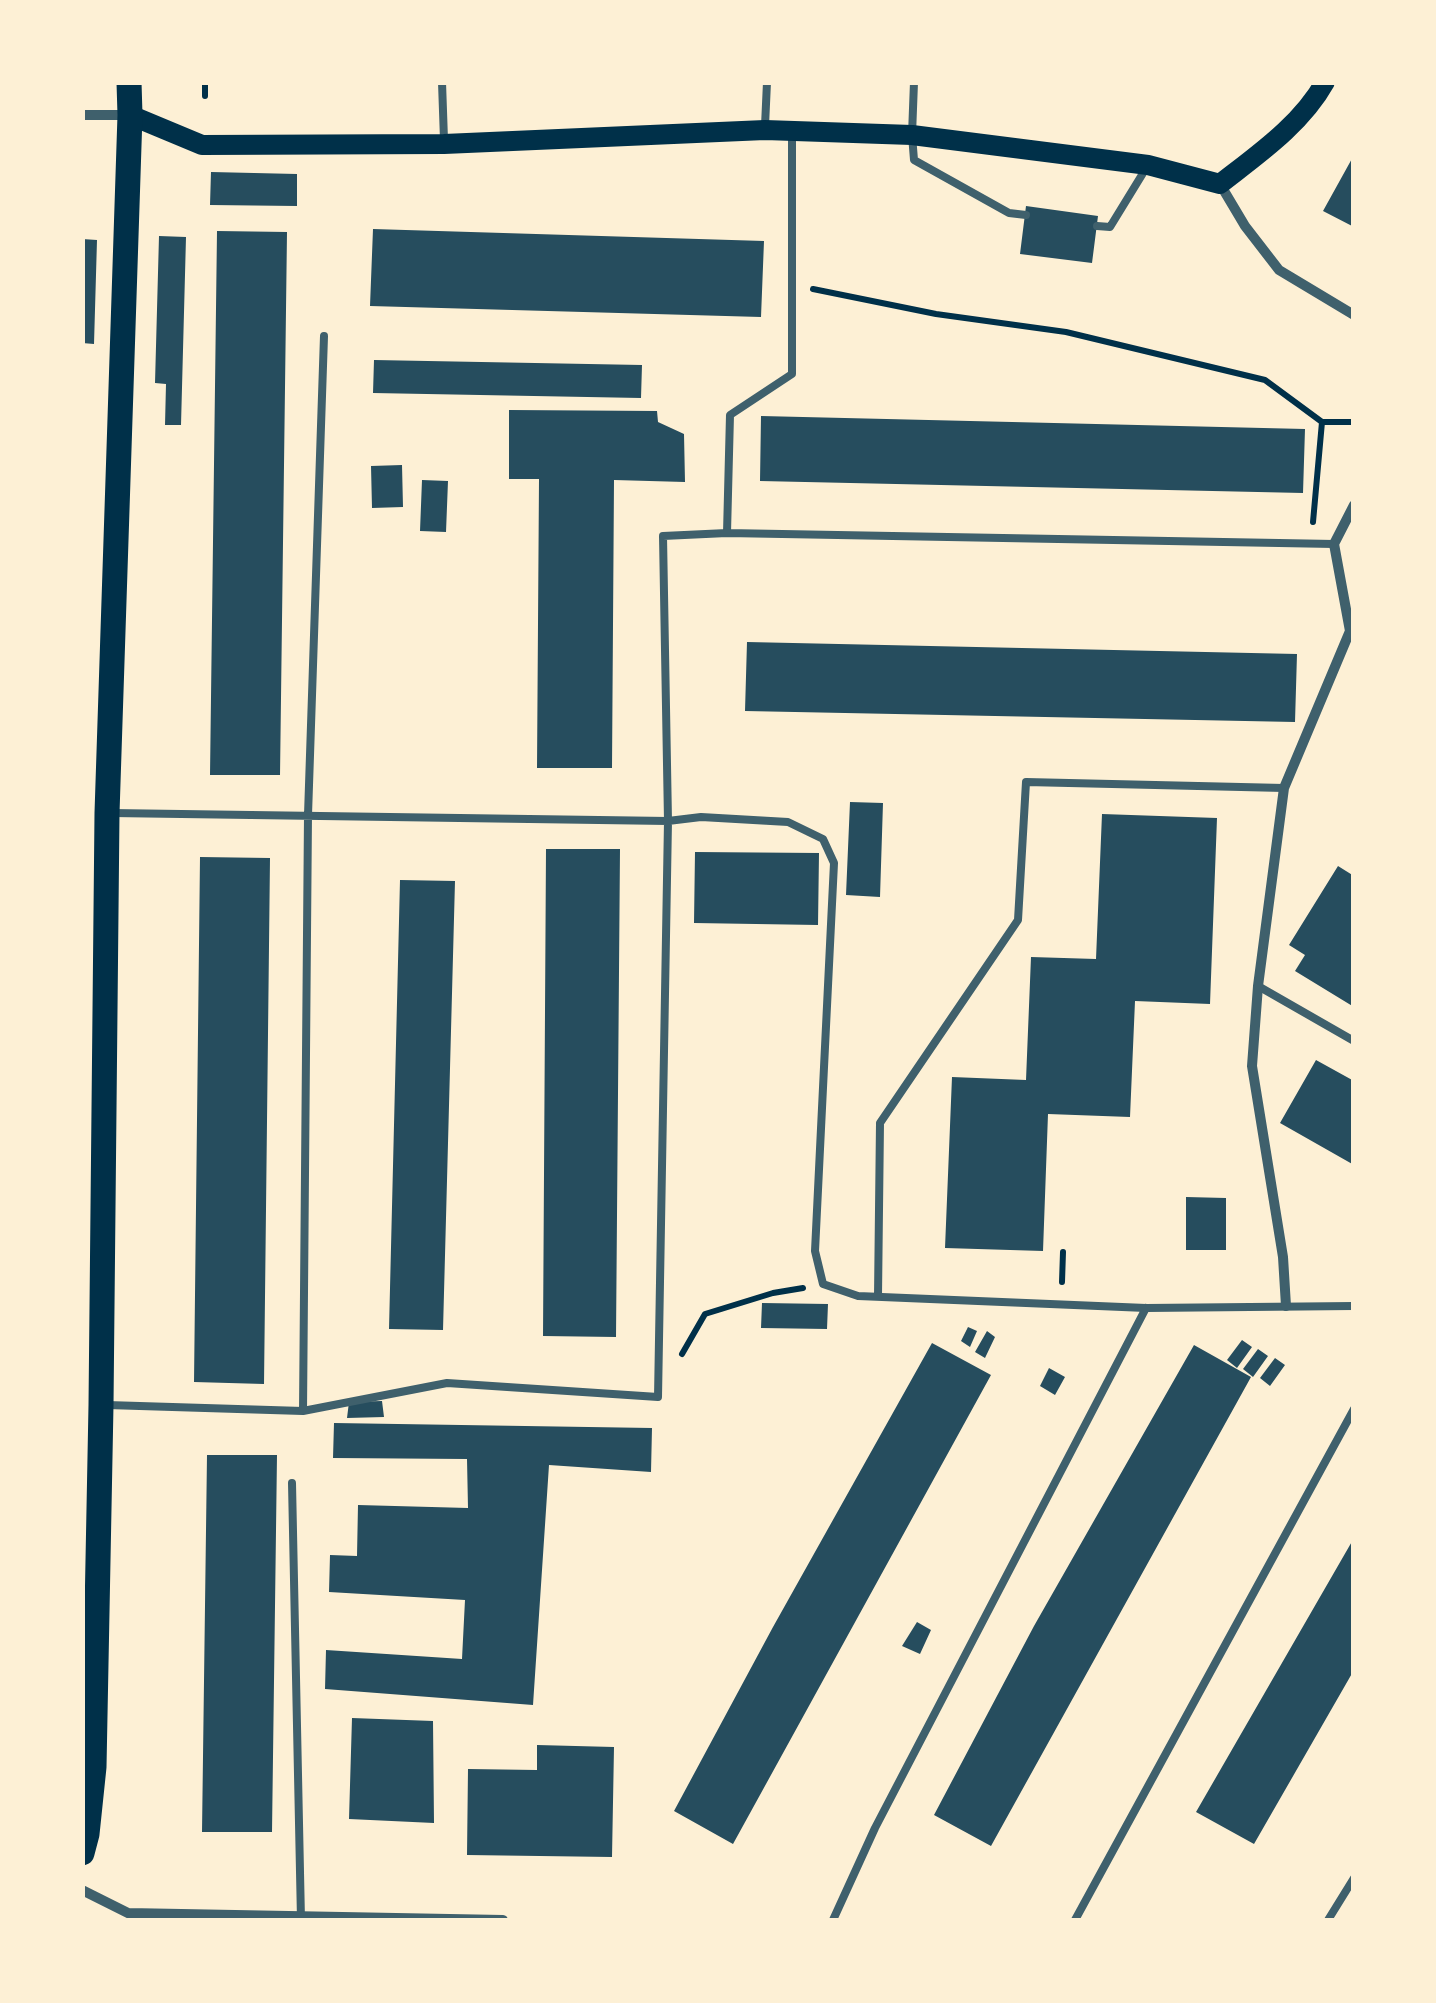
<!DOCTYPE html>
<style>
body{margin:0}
#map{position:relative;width:1436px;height:2003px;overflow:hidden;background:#fdf0d5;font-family:Lora,serif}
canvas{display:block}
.frame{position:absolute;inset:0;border:85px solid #fdf0d5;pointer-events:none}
</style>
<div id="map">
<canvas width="1436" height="2003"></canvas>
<div class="frame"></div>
</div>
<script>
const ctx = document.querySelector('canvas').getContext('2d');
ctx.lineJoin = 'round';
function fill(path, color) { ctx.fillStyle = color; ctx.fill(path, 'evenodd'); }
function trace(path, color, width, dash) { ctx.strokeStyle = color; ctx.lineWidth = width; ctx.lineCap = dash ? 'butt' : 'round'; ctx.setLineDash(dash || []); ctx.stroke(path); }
const building = new Path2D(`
 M1354,155V227L1323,211Z
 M211,172L297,174V206L210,205Z
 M1026,206L1098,216L1092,263L1020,254Z
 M373,229L764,241L761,317L370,306Z
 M217,231L287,232L280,775H210Z
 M159,236L186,237L181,425H165L166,384L155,383Z
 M82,239L97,240L94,344L82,343Z
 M374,360L642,365L641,398L373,393Z
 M509,410L657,411L658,422L684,434L685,482L614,480L612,768H537L539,479H509Z
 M761,416L1305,429L1303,493L760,481Z
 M402,465L403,507L372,508L371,466Z
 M422,480L448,481L446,532L420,531Z
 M747,642L1297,654L1295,722L745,711Z
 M850,802L883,803L880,897L846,895Z
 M1102,814L1217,818L1210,1004L1135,1001L1130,1117L1048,1114L1043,1251L945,1248L952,1077L1026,1080L1031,957L1096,959Z
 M546,849H620L616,1337L543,1336Z
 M695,852L819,853L818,925L694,923Z
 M200,857L270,858L264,1384L194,1382Z
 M1338,866L1354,876V1007L1295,971L1305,955L1289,945Z
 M400,880L455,881L443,1330L389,1329Z
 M1316,1060L1354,1081V1165L1280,1123Z
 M1186,1197L1226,1198V1250H1186Z
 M762,1303L828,1304L827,1329L761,1328Z
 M968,1327L977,1331L970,1347L961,1341Z
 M987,1331L995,1337L985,1358L975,1352Z
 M1242,1340L1252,1347L1237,1368L1227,1360Z
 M932,1343L991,1375L733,1844L674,1811L773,1627Z
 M1194,1345L1251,1377L991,1846L934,1815L1034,1626Z
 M1258,1349L1268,1356L1253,1377L1243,1369Z
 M1275,1358L1285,1365L1270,1386L1260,1378Z
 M1049,1368L1065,1377L1055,1395L1040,1386Z
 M382,1401L384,1417L347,1418L349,1402Z
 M334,1423L652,1428L651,1472L549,1465L533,1705L325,1689L326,1650L462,1659L465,1600L329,1592L330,1555L357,1556L358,1505L468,1508L467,1459L333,1458Z
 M207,1455H277L272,1832H202Z
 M1354,1538V1670L1254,1844L1196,1812Z
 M917,1622L931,1630L920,1654L902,1646Z
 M352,1718L433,1721L434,1823L349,1819Z
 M537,1745L614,1747L612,1857L467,1855L468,1769L537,1770Z`);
const path = new Path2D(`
 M205,96V82
 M813,289L936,314L1066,332L1265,380L1322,422L1313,522
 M1322,422H1354
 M1062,1282L1063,1252
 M682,1354L705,1314L773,1293L803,1288`);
const service = new Path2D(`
 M442,82L444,140
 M914,82L912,135L914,160L1009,213L1026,215
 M765,126L767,82
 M792,134V374L730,415L727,533L1334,544
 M1097,226L1110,227L1148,165
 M727,533L663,536L668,821L701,817L788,822L823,839L834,863L815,1251L823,1284L858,1296L1146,1308L1354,1306
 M1258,986L1354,1041
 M878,1296L880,1123L1018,920L1026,782L1284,788
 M107,1405L303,1411L447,1383L658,1397L668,821L112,813
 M303,1411L308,815L324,336
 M292,1483L301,1920
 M833,1920L875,1828L1146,1308
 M1075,1920L1354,1409
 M1328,1920L1354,1878`);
const minor = new Path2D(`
 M82,115H126
 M1220,184L1245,226L1279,270L1354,315
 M1286,1306L1283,1257L1252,1066L1258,986L1284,788L1350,631L1334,544L1354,505
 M82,1890L128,1913L503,1920`);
const secondary = new Path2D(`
 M130,115L202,145L444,144L765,130L912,135L1148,165L1220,184C1257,155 1301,125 1325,82`);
const primary = new Path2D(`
 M82,1853L87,1834L94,1767L101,1405L107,813L130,115L129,82`);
fill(building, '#264d5e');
trace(path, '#003049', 6);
trace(service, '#3f606c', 8);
trace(minor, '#3f606c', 10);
trace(secondary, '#003049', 20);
trace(primary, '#003049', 25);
</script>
